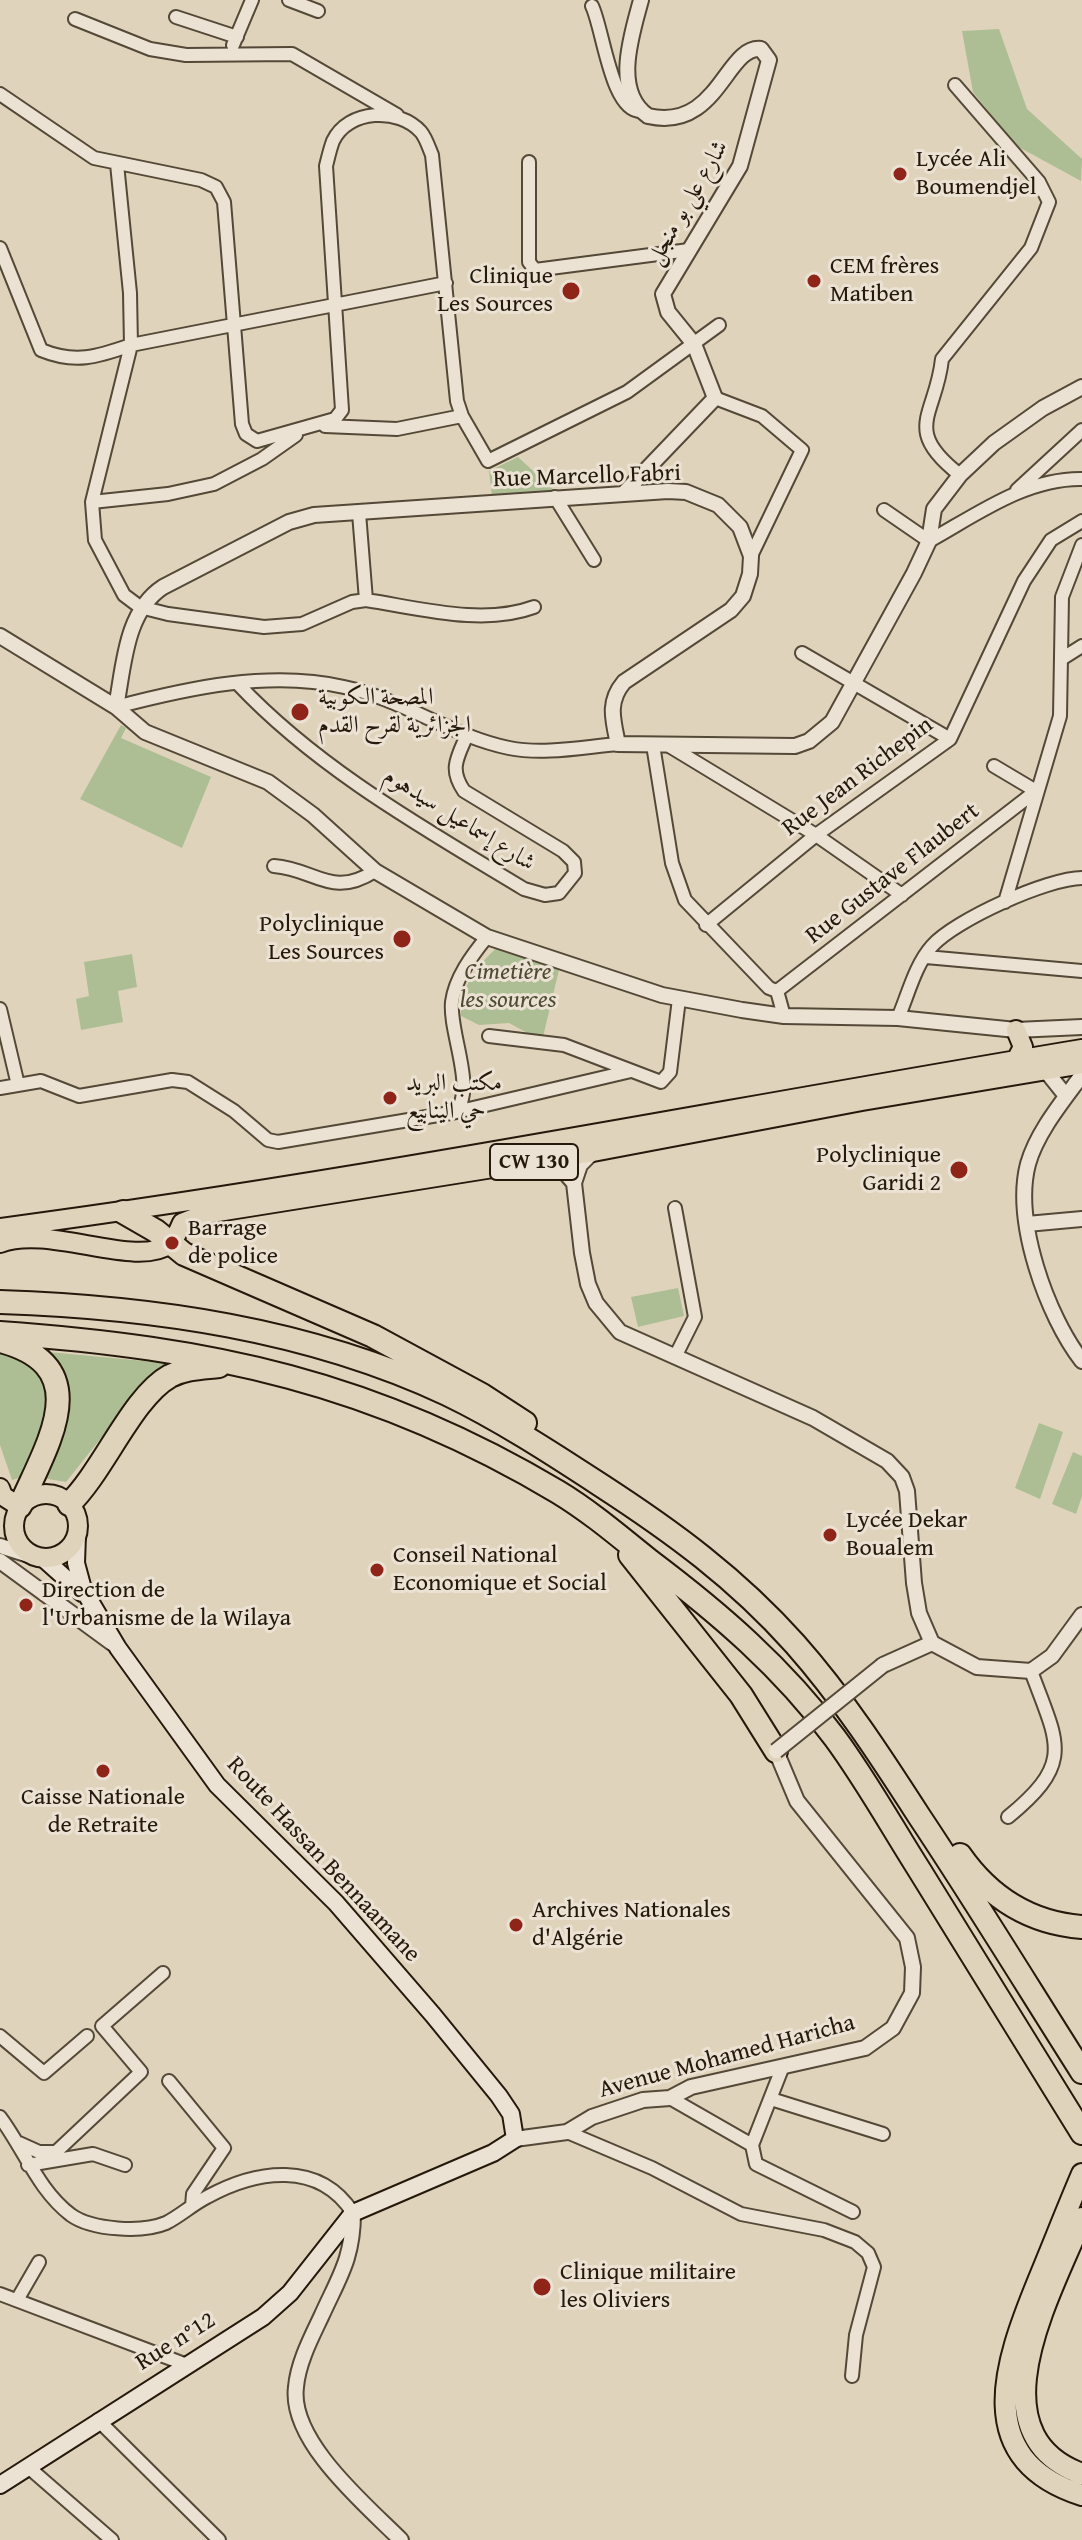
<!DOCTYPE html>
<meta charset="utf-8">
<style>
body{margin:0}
canvas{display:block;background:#e0d3bb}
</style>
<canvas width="1082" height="2540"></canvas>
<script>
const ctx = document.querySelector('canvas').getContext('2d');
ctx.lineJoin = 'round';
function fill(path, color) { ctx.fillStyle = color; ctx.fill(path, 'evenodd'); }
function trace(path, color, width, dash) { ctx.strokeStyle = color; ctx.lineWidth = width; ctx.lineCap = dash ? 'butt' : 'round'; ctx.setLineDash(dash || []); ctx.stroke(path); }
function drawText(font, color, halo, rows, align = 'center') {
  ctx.font = font + ' "Gentium Book Plus",Amiri,serif'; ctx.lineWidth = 6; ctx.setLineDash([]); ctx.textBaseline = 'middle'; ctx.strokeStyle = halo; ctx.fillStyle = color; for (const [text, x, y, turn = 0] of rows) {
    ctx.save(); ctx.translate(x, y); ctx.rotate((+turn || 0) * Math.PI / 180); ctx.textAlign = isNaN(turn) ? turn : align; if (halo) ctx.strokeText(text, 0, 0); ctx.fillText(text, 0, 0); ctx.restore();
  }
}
const green = new Path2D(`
 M999,29L1027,109L1082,159L1081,181L1015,145L973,92L962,31Z
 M518,457L555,491L492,496L489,471Z
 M121,725L126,728L121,738L211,777L182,848L80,799Z
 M503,942L559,970L542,1041L509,1023L479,1025L461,1016C461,982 479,964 503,942Z
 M132,954L137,987L118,991L123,1022L81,1030L76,999L89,996L84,962Z
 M678,1288L684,1316L638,1327L631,1297Z
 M49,1352L176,1364L125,1408L66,1482L42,1478L63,1376Z
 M0,1354C75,1353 38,1437 22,1477L12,1480L0,1445Z
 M1039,1423L1063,1432L1040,1499L1015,1488Z
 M1073,1452L1082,1456V1496L1076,1514L1052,1504Z`);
const minor = new Path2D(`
 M289,0L318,11
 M592,6C603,28 611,112 641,111
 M176,17L237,37
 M75,19L150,49L186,55L292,54L397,115
 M233,45L252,0
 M955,85L1039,182L1049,202L1031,248L942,359C936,416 901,429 960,475
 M0,94L94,158L201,180L216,187L224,202L242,424L246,434L257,441L335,419L342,410L326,166C328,158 330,149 333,141C348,109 399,107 421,132C426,138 429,148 432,155L457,401L462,416
 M529,162V262L535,270L689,250
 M117,164L130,293L131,345L92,502L95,540L124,595L140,607L168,614L264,627L302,624L352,602L366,600C419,608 483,626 534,607
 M0,248L41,350C75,364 97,357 131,345L446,283
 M715,398L762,416L802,450L751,556
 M325,426L397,429L462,416L488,461L627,392L719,325
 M1017,490L1082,430
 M555,497L594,560
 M92,502L168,494L214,484L262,459L296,435
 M884,510L929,541C976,515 1026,478 1082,479
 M359,513L366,600
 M802,653L950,739
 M1063,658L1082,646
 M238,684C318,769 425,829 524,889L545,895L559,893L575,873L574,862L563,851L464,791C449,769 457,758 467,735
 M116,707C188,688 270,670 344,687C402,699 451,736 509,748C544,755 583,747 618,744
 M653,745L672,863L685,900L769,988L777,991L784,1016
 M671,747L816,835L902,895
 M274,866C316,869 331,899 375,871
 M1005,902L1060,716L1062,597L1082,545
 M706,925L816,835L950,739L1024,581L1051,540L1082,521
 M926,957L1082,971
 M777,991L1036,791L994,766
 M0,1009L18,1085
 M898,1018C908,995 915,965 932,946C955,920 1048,878 1082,878
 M489,1036L564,1045L661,1082L670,1072L679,999
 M0,1088L41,1081L79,1096L172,1080L188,1082L234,1111L268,1140L278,1142L456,1112C476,1087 449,1033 452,1002C455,978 472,955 487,937
 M456,1112L631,1071
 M675,1208L695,1317L675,1357
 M1008,1817C1075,1762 1058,1744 1031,1671
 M0,2036L44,2073L87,2036
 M169,2081L224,2148L193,2194L192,2206
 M670,2098L752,2145L756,2164L853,2212
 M771,2099L883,2134
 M0,2117C24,2149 38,2190 71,2215C92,2230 142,2233 166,2223C180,2216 193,2204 207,2197C256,2170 319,2160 353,2213
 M567,2132L652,2168L741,2214L824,2230L855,2242L868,2253L874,2267L856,2335L852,2376
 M19,2143L39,2152H56L141,2072L102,2026L163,1973
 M752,2145L783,2066
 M28,2165L93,2154L125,2165
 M0,2294L187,2365
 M17,2300L39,2262
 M98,2420L219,2540
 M27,2466L112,2540`);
const tertiary = new Path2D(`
 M624,493L715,398L694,344L668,312L663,294L740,166L769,60L761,49C726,45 718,132 648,116C612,91 632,34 641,0
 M0,636L116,707L145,732L268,782L313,815L375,871L487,937L662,995L742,1010L784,1016L898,1018L1016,1030L1082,1027
 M116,707C124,666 125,612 163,587L289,522L314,515L668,491L686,492L718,505L740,527L751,556L750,574L743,596L731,610L624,682C607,702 613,720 618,744L795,746L809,741L832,722L914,573L929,541L934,509L960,475L994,443L1043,408L1082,387
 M1046,1071L1066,1096
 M1082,1075C1063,1101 1037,1132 1028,1164C1013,1221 1047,1316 1082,1361
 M593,1152L580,1165L574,1183L582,1253L588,1284L596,1303L620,1332L813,1418L887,1461L902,1477L907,1491L914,1583L919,1613L932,1643L977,1667L1031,1671L1052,1656L1082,1615
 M542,1161L561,1168L574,1183
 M1027,1224L1082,1219
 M0,1546L35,1557
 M0,1561L112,1643
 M883,1665L932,1643
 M515,2139L567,2132L592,2117L643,2100L670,2098L691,2087L865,2048L893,2028L912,1993L913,1967L907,1938L797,1801L776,1751
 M353,2213C353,2259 339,2277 321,2317C311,2338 298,2363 296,2387C289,2441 366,2505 401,2540`);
const secondary = new Path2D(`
 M44,1559L82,1593
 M0,2485L263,2317L290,2293L353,2213L493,2153L515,2139L511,2114L499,2096L433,2015L336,1903L217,1785L118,1648L83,1589L76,1563L77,1535`);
const primary = new Path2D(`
 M1016,1030L1023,1047L1016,1060
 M0,1228C363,1180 721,1109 1082,1049
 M0,1243C49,1224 136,1269 170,1244C175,1240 179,1229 182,1223L205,1214L593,1152L862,1101L1082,1064
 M0,1488L3,1496L20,1507
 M14 1526a32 32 0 1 1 64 0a32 32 0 1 1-64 0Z`);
const trunk = new Path2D(`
 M1082,2174C1067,2209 1053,2245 1038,2281C1005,2362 970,2459 1082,2495
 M1082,2218C1053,2291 970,2433 1082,2474`);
const motorway = new Path2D(`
 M123,1212L156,1231L184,1254L373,1336L482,1395L525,1423
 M0,1302C152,1307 308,1329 447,1394C499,1419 550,1452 599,1484C673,1532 736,1578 795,1644C842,1697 881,1757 919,1816C975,1900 1028,1987 1082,2072
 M0,1333C211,1348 374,1382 558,1492C591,1512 620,1537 650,1561C719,1613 783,1668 835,1738C866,1780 892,1827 920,1871C974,1958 1028,2046 1082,2133
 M1,1341C98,1367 47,1444 20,1506
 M69,1504C103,1472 132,1397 170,1376C186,1368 202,1368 219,1366
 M630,1555L741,1695L776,1751
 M960,1855C990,1898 1030,1923 1082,1927`);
const tertiaryBridge = new Path2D(`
 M776,1751L883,1665`);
const markers = [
 [900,174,8,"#8f2418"],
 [814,281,8,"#8f2418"],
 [571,291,10,"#8f2418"],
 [300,712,10,"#8f2418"],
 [402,939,10,"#8f2418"],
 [390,1098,8,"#8f2418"],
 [959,1170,10,"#8f2418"],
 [172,1243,8,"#8f2418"],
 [830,1535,8,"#8f2418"],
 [377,1570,8,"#8f2418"],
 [26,1605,8,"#8f2418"],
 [103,1771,8,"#8f2418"],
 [516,1925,8,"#8f2418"],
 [542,2287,10,"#8f2418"]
];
const shields = [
 [534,1162,88]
];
const shieldNames = [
 ["CW 130",534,1162]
];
const poiNames = [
 ["Lycée Ali",916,160],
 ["Boumendjel",916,188],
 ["CEM frères",830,267],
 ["Matiben",830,295],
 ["Clinique",553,277,"right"],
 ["Les Sources",553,305,"right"],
 ["المصحة الكوبية",318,698],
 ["الجزائرية لقرح القدم",318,726],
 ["Polyclinique",384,925,"right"],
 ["Les Sources",384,953,"right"],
 ["مكتب البريد",406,1084],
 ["حي الينابيع",406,1112],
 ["Polyclinique",941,1156,"right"],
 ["Garidi 2",941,1184,"right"],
 ["Barrage",188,1229],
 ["de police",188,1257],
 ["Lycée Dekar",846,1521],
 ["Boualem",846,1549],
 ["Conseil National",393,1556],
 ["Economique et Social",393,1584],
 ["Direction de",42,1591],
 ["l'Urbanisme de la Wilaya",42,1619],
 ["Caisse Nationale",103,1798,"center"],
 ["de Retraite",103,1826,"center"],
 ["Archives Nationales",532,1911],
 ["d'Algérie",532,1939],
 ["Clinique militaire",560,2273],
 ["les Oliviers",560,2301]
];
const streetNames = [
 ["شارع علي بو منجل",688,203,-60],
 ["Rue Marcello Fabri",587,477,-2],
 ["Rue Jean Richepin",858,777,-37],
 ["شارع إسماعيل سيدهوم",459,820,32],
 ["Rue Gustave Flaubert",893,874,-38],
 ["Route Hassan Bennaamane",323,1860,47],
 ["Avenue Mohamed Haricha",727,2057,-15],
 ["Rue n°12",176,2342,-32]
];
const parkNames = [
 ["Cimetière",508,973],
 ["les sources",508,1001]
];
fill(green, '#adbe94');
trace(minor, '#544837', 16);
trace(tertiary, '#544837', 18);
trace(secondary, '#25190b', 20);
trace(primary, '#25190b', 22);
trace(trunk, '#25190b', 24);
trace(motorway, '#25190b', 26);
trace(minor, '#ebe2d3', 12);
trace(tertiary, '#ebe2d3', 14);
trace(secondary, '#ebe2d3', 16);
trace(primary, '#e0d3bb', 18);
trace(trunk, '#e0d3bb', 20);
trace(motorway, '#e0d3bb', 22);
trace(tertiaryBridge, '#544837', 18, []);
trace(tertiaryBridge, '#ebe2d3', 14);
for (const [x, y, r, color] of markers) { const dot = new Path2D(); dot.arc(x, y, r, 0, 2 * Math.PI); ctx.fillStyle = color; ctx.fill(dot); trace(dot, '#ebe2d3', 3); }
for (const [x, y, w] of shields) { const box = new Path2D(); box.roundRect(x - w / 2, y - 18, w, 36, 6); ctx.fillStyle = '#ebe2d3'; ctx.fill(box); trace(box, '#25190b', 2); }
drawText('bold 22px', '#25190b', null, shieldNames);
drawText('24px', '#25190b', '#ebe2d3', poiNames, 'left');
drawText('24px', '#25190b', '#ebe2d3', streetNames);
drawText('italic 24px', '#4e4b34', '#ebe2d3', parkNames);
</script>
